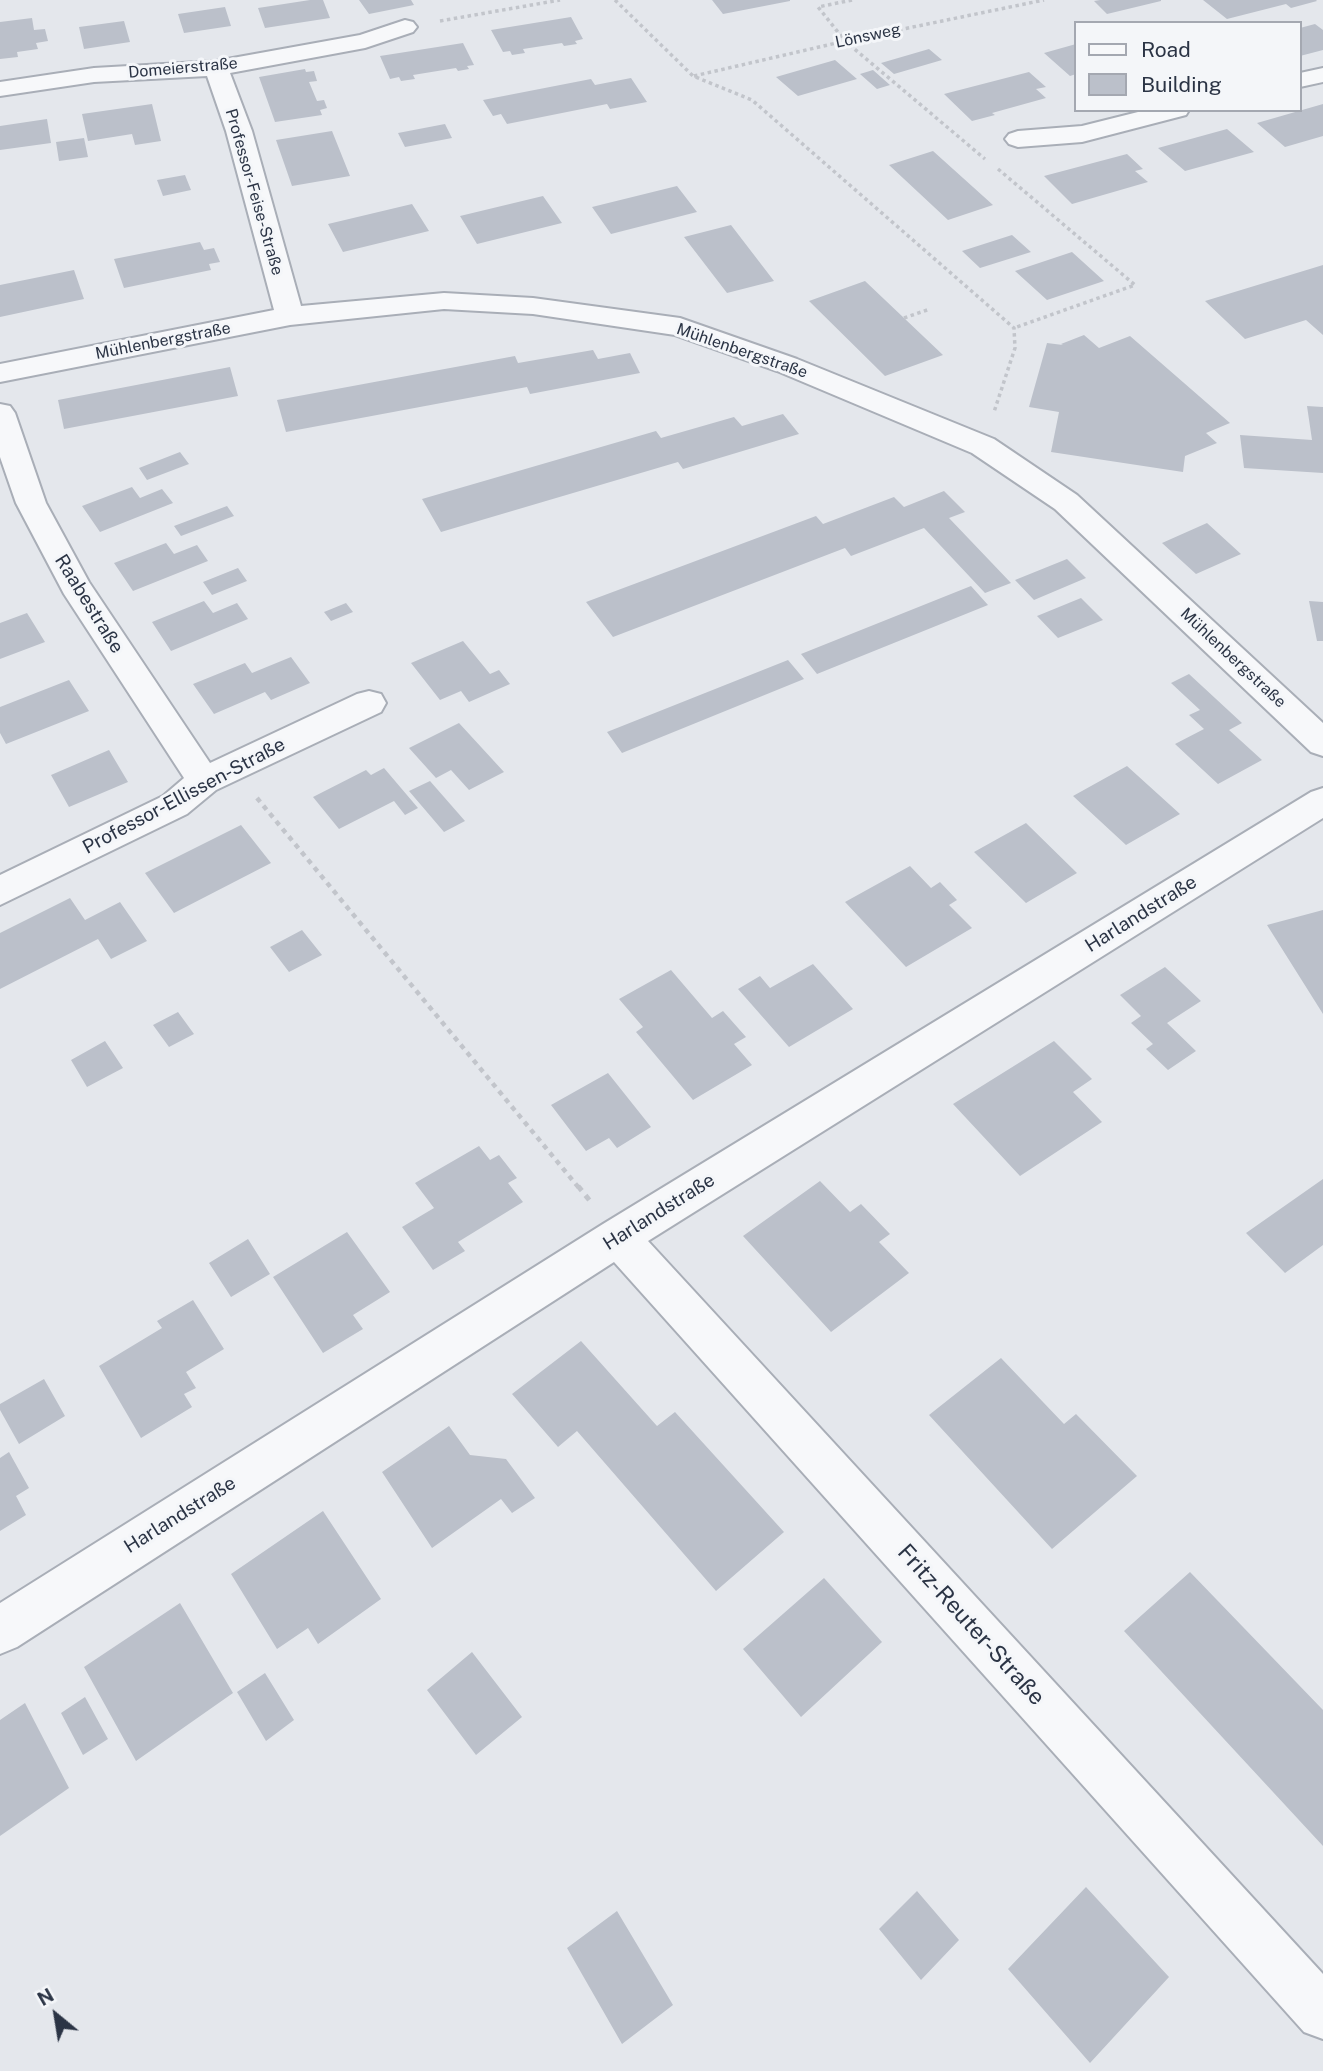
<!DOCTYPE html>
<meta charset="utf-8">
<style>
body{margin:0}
#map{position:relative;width:1323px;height:2071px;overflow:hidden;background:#e4e7ec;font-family:"Public Sans",sans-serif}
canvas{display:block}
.legend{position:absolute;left:1074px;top:21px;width:228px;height:91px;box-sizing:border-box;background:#f4f6f9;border:2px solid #a4a8b1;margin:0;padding:9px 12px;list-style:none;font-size:21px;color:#2b3445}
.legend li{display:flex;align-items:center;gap:14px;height:35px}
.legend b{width:35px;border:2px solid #a4a8b1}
.north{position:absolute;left:21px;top:1980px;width:70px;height:70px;-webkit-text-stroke:5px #f4f6f9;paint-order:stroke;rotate:330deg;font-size:19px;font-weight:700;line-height:28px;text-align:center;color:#2b3445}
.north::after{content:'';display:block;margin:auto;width:24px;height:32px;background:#2b3445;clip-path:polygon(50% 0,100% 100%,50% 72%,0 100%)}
</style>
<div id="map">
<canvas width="1323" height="2071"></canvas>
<ul class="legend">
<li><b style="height:9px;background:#f7f8fa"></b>Road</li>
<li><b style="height:19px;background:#bbc0ca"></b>Building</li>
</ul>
<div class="north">N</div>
</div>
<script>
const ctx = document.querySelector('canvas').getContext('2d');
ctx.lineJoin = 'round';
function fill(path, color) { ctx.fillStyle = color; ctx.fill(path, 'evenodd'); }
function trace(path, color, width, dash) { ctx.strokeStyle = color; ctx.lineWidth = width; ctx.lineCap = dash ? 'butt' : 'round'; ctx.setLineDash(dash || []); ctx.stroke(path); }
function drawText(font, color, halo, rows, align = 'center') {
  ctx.font = font + ' "Public Sans",sans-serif'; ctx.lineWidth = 6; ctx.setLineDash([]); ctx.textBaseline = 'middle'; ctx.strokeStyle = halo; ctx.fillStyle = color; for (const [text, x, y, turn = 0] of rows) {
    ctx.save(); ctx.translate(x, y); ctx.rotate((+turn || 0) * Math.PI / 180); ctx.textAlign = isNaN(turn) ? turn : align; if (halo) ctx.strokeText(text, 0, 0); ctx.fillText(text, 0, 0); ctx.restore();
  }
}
const building = new Path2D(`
 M310,0H323L330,18L265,28L258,8Z
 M359,0H411L414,5L369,14Z
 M712,0H790V1L723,14Z
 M1100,0H1161V1L1107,14L1094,1Z
 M1203,0H1316L1317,1L1291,8L1286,4L1227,19Z
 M225,7L231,26L184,33L178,14Z
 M571,17L583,39L575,41L577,44L564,46L562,43L523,49L525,53L512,55L510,51L503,52L491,30Z
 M32,18L34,30L45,29L48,41L36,43L38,49L17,52L18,57L0,59V22Z
 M124,21L130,42L84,49L79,27Z
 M1315,24L1323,30V50L1300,56V28Z
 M463,43L474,65L467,66L469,69L458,71L456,68L413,75L415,79L401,81L399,77L390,79L380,56Z
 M1076,44V74L1070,76L1044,53Z
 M929,49L942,60L894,74L881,63Z
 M835,60L857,79L798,96L776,77Z
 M305,69L306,72L314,71L317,81L309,82L317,101L324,100L327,108L320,110L322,115L275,122L259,77Z
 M873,70L890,85L877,89L860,74Z
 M1029,72L1046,87L1036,89L1046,98L992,113L995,115L972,121L944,94Z
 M631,78L647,102L610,109L607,104L507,124L501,114L493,116L483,100L591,79L595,85Z
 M152,104L161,141L135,145L132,134L88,141L82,114Z
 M1323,104V136L1285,147L1257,123Z
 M47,119L51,143L0,150V126Z
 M445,124L452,138L405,147L398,133Z
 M1227,129L1254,152L1185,171L1158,148Z
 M332,131L350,176L292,186L276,140Z
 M84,138L88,157L59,161L56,142Z
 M933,151L993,205L948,220L889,165Z
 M1127,154L1143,169L1135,171L1148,182L1072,204L1044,176Z
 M185,175L191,190L163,196L157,180Z
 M677,186L697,212L611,234L592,207Z
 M543,196L562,223L477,244L460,216Z
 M412,204L429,231L343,252L328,224Z
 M731,225L774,281L727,293L684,237Z
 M1012,235L1031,252L980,268L962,251Z
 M200,242L204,250L214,248L220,262L209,264L211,270L124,288L114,259Z
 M1072,252L1104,281L1047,300L1015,271Z
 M1323,265V335L1306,320L1245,339L1205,301Z
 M74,270L84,299L0,317V285Z
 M865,281L943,355L885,376L809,301Z
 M1084,335L1099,348L1130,336L1230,423L1206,433L1217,443L1185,456L1183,472L1051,452L1059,412L1029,407L1047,343L1063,345L1061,344Z
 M593,350L598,359L630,353L640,373L530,394L527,387L286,432L277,400L515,356L518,363Z
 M230,367L238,396L64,429L58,400Z
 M1307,406L1323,407V473L1244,468L1240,435L1312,440Z
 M783,414L799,434L683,469L678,462L441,532L422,499L656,431L661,438L734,417L742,426Z
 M180,452L189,464L147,480L139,468Z
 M132,487L140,498L162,489L173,503L100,532L82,506Z
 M944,491L965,512L949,518L1011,583L985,593L924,528L851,556L845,548L613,637L586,602L816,516L823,524L894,497L904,507Z
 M227,506L234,516L181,536L174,526Z
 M1207,523L1241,554L1196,574L1162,543Z
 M166,543L174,554L197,545L208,561L133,591L114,563Z
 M1067,559L1086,578L1034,600L1015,580Z
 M238,568L247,581L212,595L203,582Z
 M971,586L988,605L817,674L801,654Z
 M1081,598L1103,620L1058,638L1037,616Z
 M204,601L213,613L237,603L248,619L171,651L152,622Z
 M1309,601L1323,602V641H1317Z
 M346,603L353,612L331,621L324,612Z
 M27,613L45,642L0,659V623Z
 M463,641L490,674L499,670L510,684L469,702L461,691L440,700L411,663Z
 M291,657L310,683L271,700L265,692L214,714L193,684L245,663L252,673Z
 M788,660L804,679L622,753L607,732Z
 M1189,674L1242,723L1229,730L1262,760L1218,784L1175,744L1204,729L1189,715L1200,710L1171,683Z
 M69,680L89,711L6,744L0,733V707Z
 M459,723L504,772L469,790L451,770L436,778L409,748Z
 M109,750L128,782L69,807L51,775Z
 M1127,766L1180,814L1126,845L1073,796Z
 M384,768L418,808L405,815L394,801L339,829L313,797L366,770L371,775Z
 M430,781L465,821L444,832L409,791Z
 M1026,823L1077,873L1026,903L974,852Z
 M241,825L271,863L174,913L145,873Z
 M910,866L931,888L940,882L957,900L949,905L972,928L906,967L845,902Z
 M70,898L85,920L120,902L147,941L111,959L98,939L0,989V933Z
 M1323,910V1014L1267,925Z
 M302,930L322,955L289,972L270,947Z
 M813,964L853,1009L789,1047L738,989L760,976L770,988Z
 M1165,967L1201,1001L1167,1023L1196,1051L1168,1070L1146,1049L1153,1044L1131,1023L1141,1016L1120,995Z
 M671,970L712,1018L723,1011L746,1037L734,1044L752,1065L693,1100L636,1032L643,1027L619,999Z
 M178,1012L194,1034L169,1047L153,1025Z
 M105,1041L123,1068L87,1087L71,1060Z
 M1054,1041L1092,1079L1073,1092L1102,1122L1020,1176L953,1104Z
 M608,1073L651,1127L617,1148L609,1138L586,1151L551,1105Z
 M479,1146L490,1160L499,1155L517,1178L508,1183L523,1202L458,1242L465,1251L433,1270L402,1227L434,1208L415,1183Z
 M1323,1179V1245L1285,1273L1246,1233Z
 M820,1181L850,1212L861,1204L890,1234L879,1242L909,1273L831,1332L743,1236Z
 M347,1232L390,1292L353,1315L363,1329L323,1353L273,1277Z
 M248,1239L270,1274L231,1297L209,1263Z
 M193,1300L224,1349L186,1372L196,1388L184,1394L192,1407L141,1438L99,1366L162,1328L157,1321Z
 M581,1341L657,1426L675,1412L784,1532L716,1591L577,1431L558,1447L512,1394Z
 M1001,1358L1064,1424L1076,1414L1137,1476L1052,1549L929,1415Z
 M44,1379L65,1416L19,1444L0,1410V1404Z
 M449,1426L470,1455L506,1459L535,1498L512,1513L501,1499L432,1548L382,1472Z
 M9,1452L29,1488L16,1496L26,1515L0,1531V1458Z
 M323,1511L381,1599L318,1644L308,1628L277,1649L231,1574Z
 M1190,1572L1323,1710V1846L1124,1631Z
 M824,1578L882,1642L801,1717L743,1649Z
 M180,1603L233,1693L136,1761L84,1667Z
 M472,1652L522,1717L476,1755L427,1690Z
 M265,1673L294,1720L266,1741L237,1692Z
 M85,1697L108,1739L83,1755L61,1713Z
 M25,1703L69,1788L0,1836V1720Z
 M1086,1887L1169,1977L1090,2063L1008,1969Z
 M917,1891L959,1940L921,1980L879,1929Z
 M617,1911L673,2005L622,2044L567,1948Z`);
const pathFar2 = new Path2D(`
 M615,0L693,76L752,100L1014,328L1015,348L994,412
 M852,0L818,7L845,41L985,159
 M440,21L560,0
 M694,76L845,41L1044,0
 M998,169L1135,285L1014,328
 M904,318L930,309`);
const pathFar1 = new Path2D(`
 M257,798L579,1188`);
const path = new Path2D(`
 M578,1186L590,1201`);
const street = new Path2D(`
 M405,20L413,22L417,27L413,32L365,48L230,73L252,131L301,306L444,293L533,298L680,318L797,359L994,439L1077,495L1323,723V756L1311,752L1055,509L972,453L777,371L675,335L533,314L444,309L290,325L0,382V364L274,310L226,131L207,76L94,82L0,96V82L94,68L216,61L360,35Z
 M1323,68V82L1300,87V73Z
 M1146,110H1189L1186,115L1082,142L1018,147L1009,144L1005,139L1009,134L1018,131L1082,126Z
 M0,404L10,406L15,413L46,503L89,582L210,763L357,694L369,691L381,694L386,703L381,712L216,790L187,814L0,905V875L163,796L184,778L64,594L16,503L0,457Z
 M1323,788V818L648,1241L1323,1974V2039L1304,2032L614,1262L17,1647L0,1654V1603L603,1224L1311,792Z`);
const farStreetnames = [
 ["Lönsweg",868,36,-12],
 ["Domeierstraße",183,68,-5],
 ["Professor-Feise-Straße",254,192,74],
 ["Mühlenbergstraße",163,341,-11],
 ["Mühlenbergstraße",742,351,19],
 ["Mühlenbergstraße",1233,658,43]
];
const streetNames = [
 ["Raabestraße",89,604,58],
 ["Professor-Ellissen-Straße",184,796,-28],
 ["Harlandstraße",1141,914,-32],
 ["Harlandstraße",659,1212,-32],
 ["Harlandstraße",180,1515,-32]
];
const nearStreetnames = [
 ["Fritz-Reuter-Straße",971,1625,48]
];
fill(building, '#bbc0ca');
trace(street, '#a9aeb7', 4);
trace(pathFar2, '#c2c5cb', 3.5, [3.5, 3.5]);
trace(pathFar1, '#c2c5cb', 4.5, [5, 5]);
trace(path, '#c2c5cb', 5, [6, 6]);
fill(street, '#f7f8fa');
drawText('16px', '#2b3445', '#f4f6f9', farStreetnames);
drawText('19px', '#2b3445', '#f4f6f9', streetNames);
drawText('23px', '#2b3445', '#f4f6f9', nearStreetnames);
</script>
